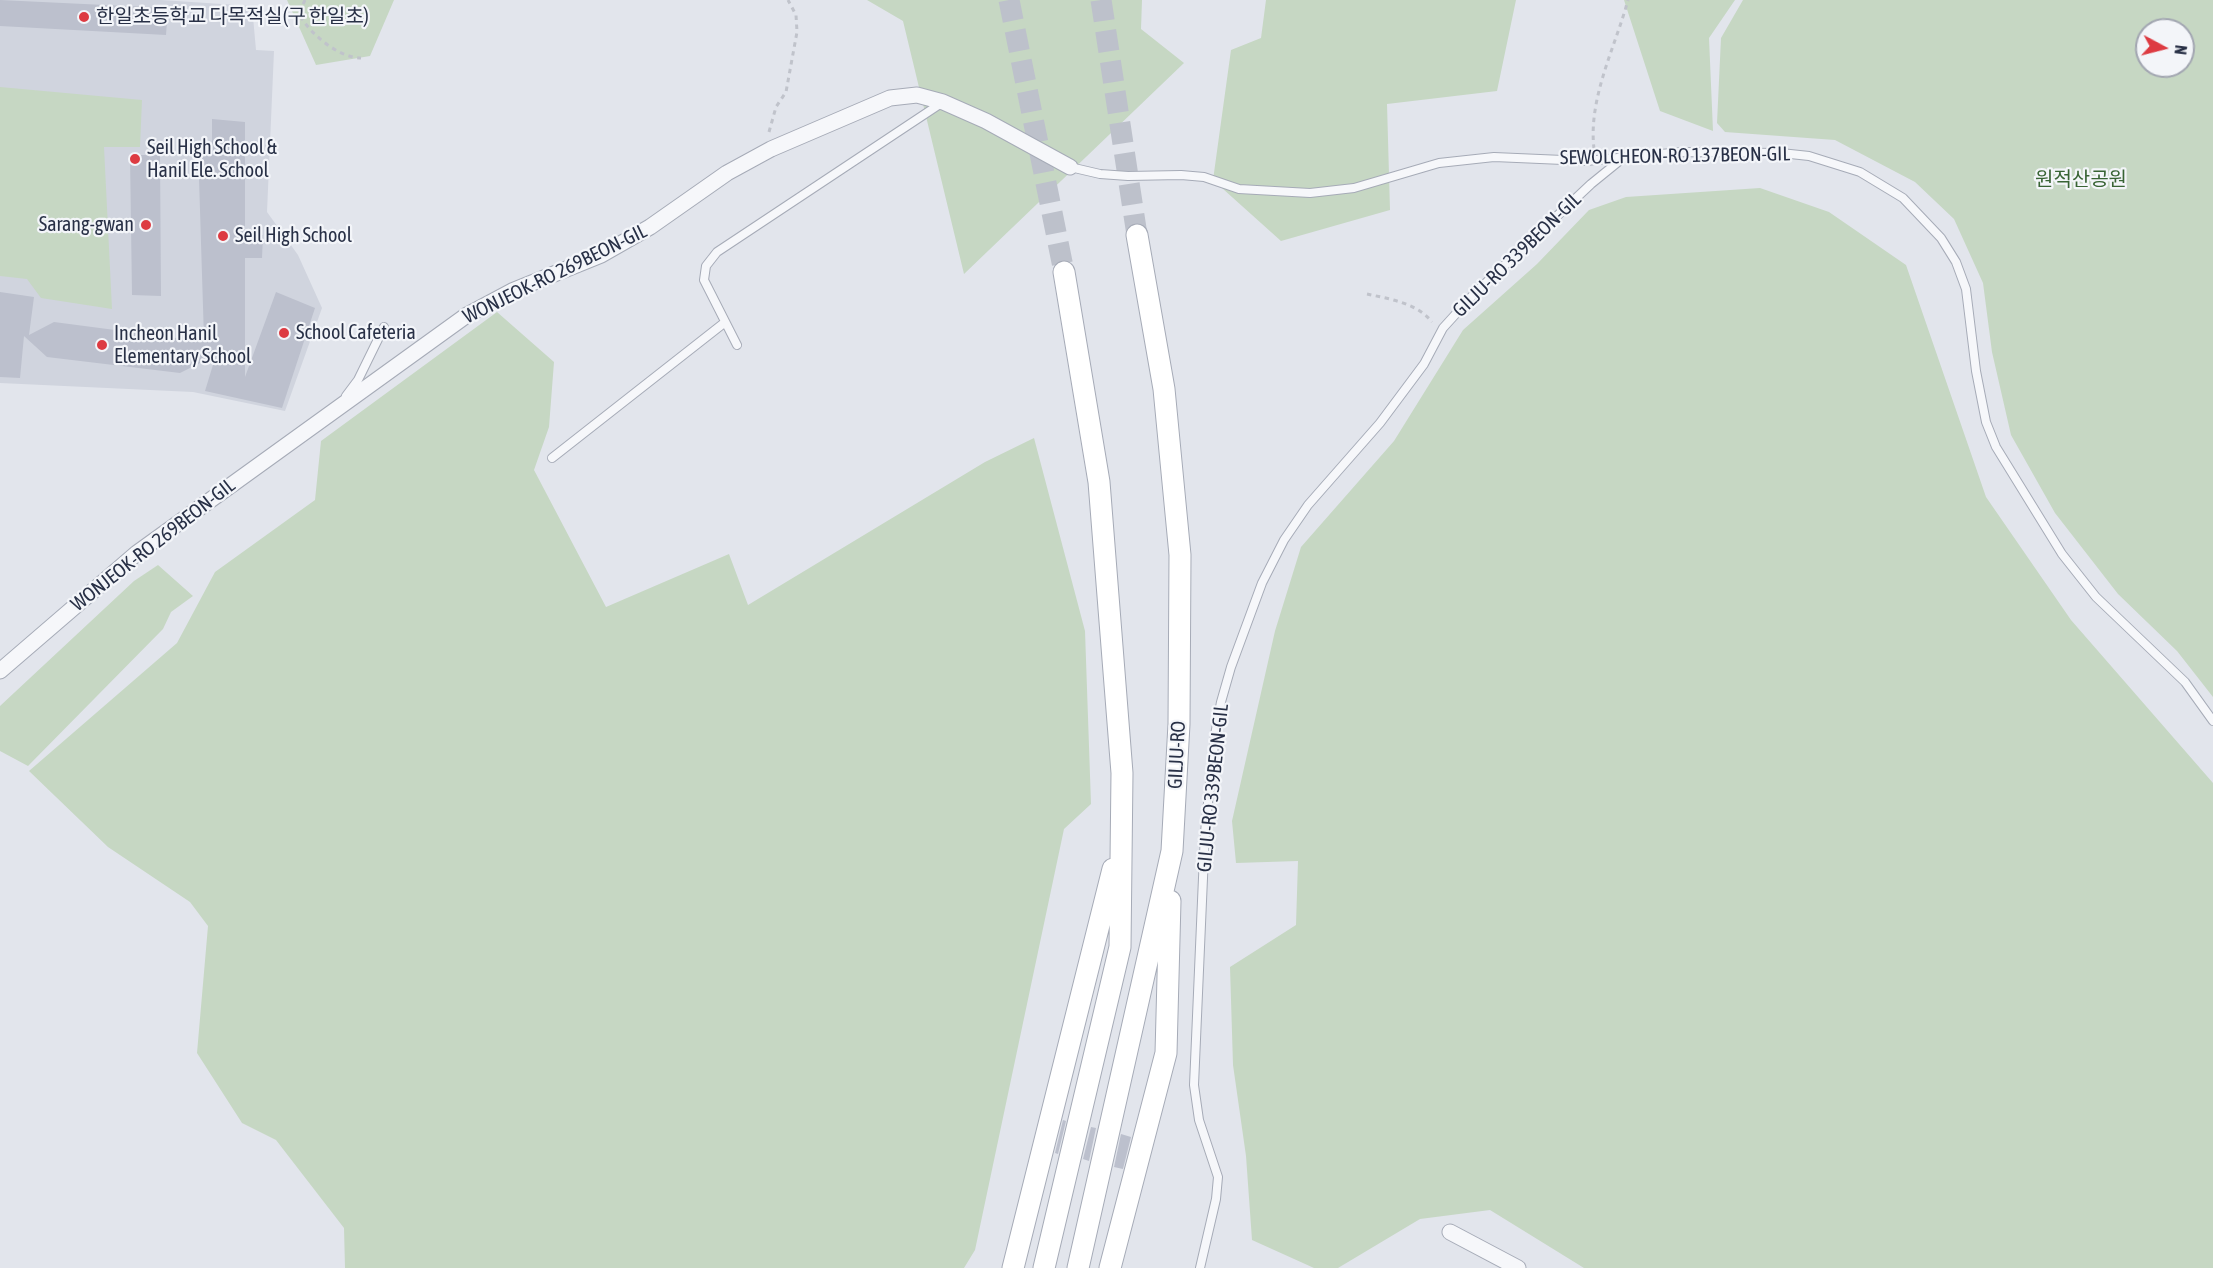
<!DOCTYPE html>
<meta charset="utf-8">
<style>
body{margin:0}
#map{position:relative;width:2213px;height:1268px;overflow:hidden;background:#e2e5ec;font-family:"Asap Condensed",sans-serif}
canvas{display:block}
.north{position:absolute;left:2135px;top:18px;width:60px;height:60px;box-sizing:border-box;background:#f3f5f9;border:2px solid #a2a6b1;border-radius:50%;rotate:97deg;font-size:16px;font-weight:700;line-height:24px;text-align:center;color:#283046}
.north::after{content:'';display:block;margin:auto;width:21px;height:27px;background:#dd3b42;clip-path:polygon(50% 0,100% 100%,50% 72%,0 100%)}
</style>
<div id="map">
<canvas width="2213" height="1268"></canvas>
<div class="north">N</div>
</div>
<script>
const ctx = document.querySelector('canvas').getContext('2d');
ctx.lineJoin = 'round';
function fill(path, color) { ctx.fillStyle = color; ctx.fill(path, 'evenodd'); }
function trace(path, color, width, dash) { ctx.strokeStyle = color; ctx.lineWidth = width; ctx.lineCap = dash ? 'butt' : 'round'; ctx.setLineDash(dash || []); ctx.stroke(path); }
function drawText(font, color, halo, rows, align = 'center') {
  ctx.font = font + ' "Asap Condensed","Noto Sans KR",sans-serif'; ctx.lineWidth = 4.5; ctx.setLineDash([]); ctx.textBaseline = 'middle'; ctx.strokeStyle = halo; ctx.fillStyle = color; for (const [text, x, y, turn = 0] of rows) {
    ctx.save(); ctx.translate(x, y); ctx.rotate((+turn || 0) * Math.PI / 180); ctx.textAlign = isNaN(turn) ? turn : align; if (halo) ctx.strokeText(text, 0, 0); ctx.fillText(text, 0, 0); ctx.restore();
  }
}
const built = new Path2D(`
 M0,0H161L252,6L256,50L274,51L267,212L298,255L322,308L285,411L193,392L0,383Z`);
const green = new Path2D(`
 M287,0H394L370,56L316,65Z
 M867,0H1142L1141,29L1184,63L964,274L903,21Z
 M1266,0H1516L1497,91L1387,104L1390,210L1281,241L1213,180L1231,50L1261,38Z
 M1624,0H1735L1709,38L1713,131L1660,111Z
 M1743,0H2213V697L2177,651L2118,594L2055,513L2011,435L1992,352L1983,283L1954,219L1915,182L1835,140L1725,132L1717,123L1721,38ZM2147,30H2183V66H2147Z
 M0,87L142,100L140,147H104L112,309L41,298L27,279L0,276Z
 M1760,188L1829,212L1906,265L1986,497L2071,620L2213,783V1268H1584L1490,1210L1420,1219L1338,1268H1314L1252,1240L1246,1156L1233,1065L1230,967L1296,925L1298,861L1236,863L1232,821L1275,631L1301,547L1394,441L1463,330L1537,264L1589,210L1626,197Z
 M497,312L554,362L549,427L534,470L606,607L729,554L748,605L985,462L1034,438L1085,631L1091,804L1064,829L975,1250L964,1268H345L344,1228L276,1140L242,1123L197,1053L208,926L190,902L108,847L29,771L177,643L215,572L315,500L321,441Z
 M158,565L193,596L171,612L163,629L28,766L0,751V706L134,581Z`);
const building = new Path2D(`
 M0,0L168,8L166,35L0,26Z
 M212,119L245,122V233L263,235L262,258H245V377L276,292L315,308L282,408L205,391L216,355L180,373L47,357L24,336L20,378L0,377V292L34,297L29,335L54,322L176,338L181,334L204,339L198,146H212Z
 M130,155H160L161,296L132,295Z
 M1063,1120L1066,1121L1058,1154L1055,1153Z
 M1091,1127L1096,1128L1089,1161L1083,1159Z
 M1121,1134L1131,1137L1123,1169L1114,1167Z`);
const secondaryTunnel = new Path2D(`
 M1009,0L1064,272
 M1101,0L1137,235`);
const path = new Path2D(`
 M305,0L299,13C308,33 339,58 361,58
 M769,132L776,107L786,92L797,32L796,15L788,0
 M1594,149C1588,98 1615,48 1628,0
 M1367,294C1390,299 1417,303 1432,322`);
const lane = new Path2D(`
 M1070,167L1100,174L1128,176L1181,175L1204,177L1239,189L1310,193L1354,188L1439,163L1494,157L1586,161L1682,152L1781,153L1809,156L1860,172L1903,198L1941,238L1956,262L1966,289L1976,371L1986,422L1996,447L2062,554L2096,597L2185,682L2213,721
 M737,345L704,280L706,266L717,252L943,102
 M346,396L358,380L384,327
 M552,458L724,323
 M1200,1268L1216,1199L1218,1177L1199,1120L1194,1085L1205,832L1215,735L1221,702L1231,667L1262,583L1284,540L1308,505L1380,423L1424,364L1443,328L1473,295L1591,184L1623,158`);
const street = new Path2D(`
 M0,671L137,553L467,315L512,291L601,255L650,227L727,173L771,149L890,98L917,95L943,102L986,121L1070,167
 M1450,1232L1518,1268`);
const secondary = new Path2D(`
 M1013,1268L1113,869
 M1044,1268L1120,947L1122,773L1099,482L1064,272
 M1078,1268L1172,851L1179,724L1180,555L1164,389L1137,235
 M1110,1268L1166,1053L1170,901`);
const markers = [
 [84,17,6,"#dd3b42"],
 [135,159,6,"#dd3b42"],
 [146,225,6,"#dd3b42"],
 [223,236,6,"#dd3b42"],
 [284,333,6,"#dd3b42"],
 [102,345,6,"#dd3b42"]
];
const poiNames = [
 ["한일초등학교 다목적실(구 한일초)",96,17],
 ["Seil High School &",147,148],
 ["Hanil Ele. School",147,171],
 ["Sarang-gwan",134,225,"right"],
 ["Seil High School",235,236],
 ["School Cafeteria",296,333],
 ["Incheon Hanil",114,334],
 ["Elementary School",114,357]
];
const streetNames = [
 ["SEWOLCHEON-RO 137BEON-GIL",1675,156,-1],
 ["GILJU-RO 339BEON-GIL",1517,255,-44],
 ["WONJEOK-RO 269BEON-GIL",555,274,-26],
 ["WONJEOK-RO 269BEON-GIL",153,545,-38],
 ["GILJU-RO",1177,755,-87],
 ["GILJU-RO 339BEON-GIL",1213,788,-84]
];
const parkNames = [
 ["원적산공원",2081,180]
];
fill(built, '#d0d4de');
fill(green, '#c6d7c3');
fill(building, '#bcc0cd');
trace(secondaryTunnel, '#bdc1cb', 21, [21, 10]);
trace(lane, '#a6abb7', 10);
trace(street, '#a6abb7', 17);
trace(secondary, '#a6abb7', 23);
trace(path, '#c0c3cb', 3, [4.5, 4.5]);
trace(lane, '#f6f7fa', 8);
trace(street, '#f6f7fa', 15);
trace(secondary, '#fff', 21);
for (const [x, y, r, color] of markers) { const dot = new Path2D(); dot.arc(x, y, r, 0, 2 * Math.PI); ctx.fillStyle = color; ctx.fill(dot); trace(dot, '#f3f5f9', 2); }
drawText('20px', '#283046', '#f3f5f9', poiNames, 'left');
drawText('20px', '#283046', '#f3f5f9', streetNames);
drawText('20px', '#386434', '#f3f5f9', parkNames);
</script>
